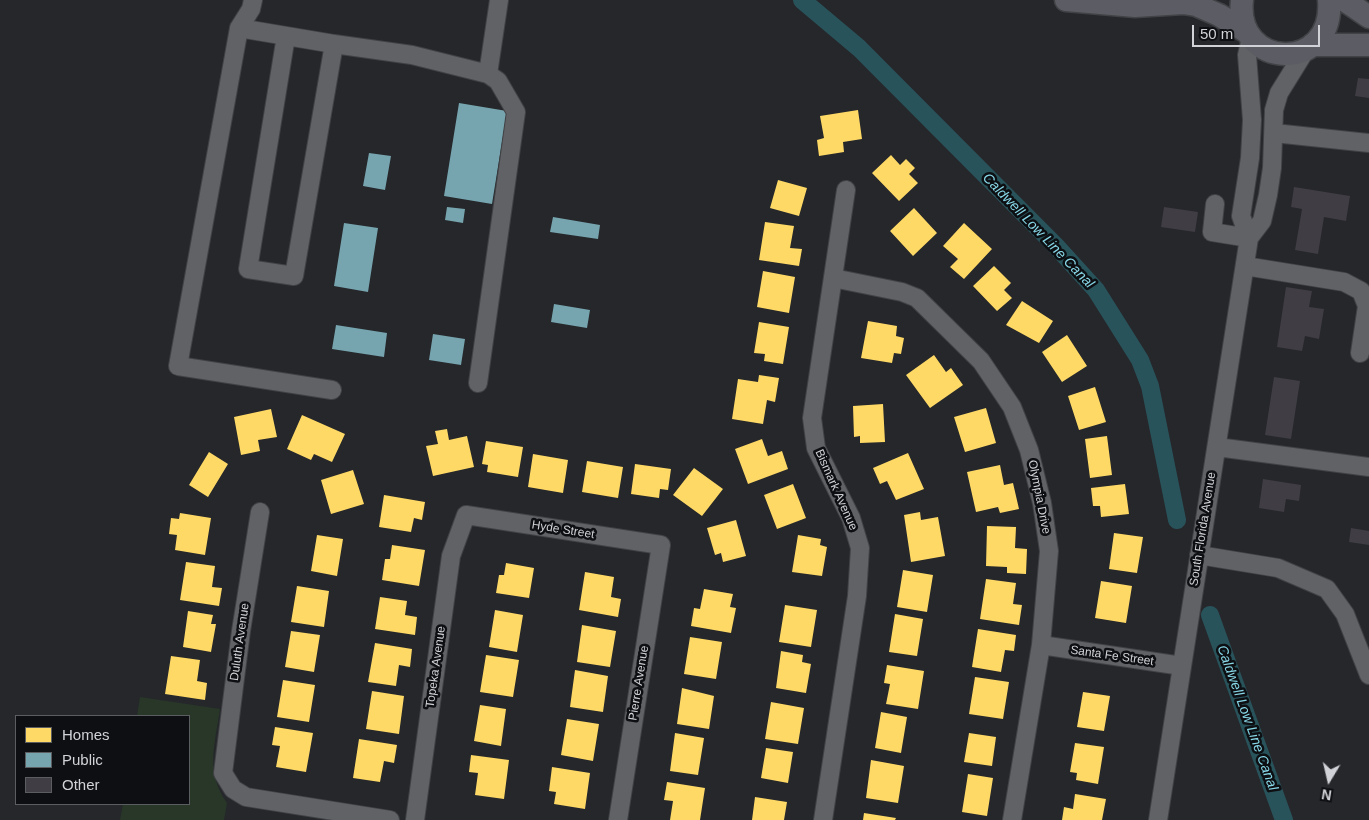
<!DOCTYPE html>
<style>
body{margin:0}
#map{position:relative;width:1369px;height:820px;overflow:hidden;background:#25272b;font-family:Helvetica,sans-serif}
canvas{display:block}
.legend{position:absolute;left:15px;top:715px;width:175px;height:90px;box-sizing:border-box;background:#0d0f12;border:1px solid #5b5d61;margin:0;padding:6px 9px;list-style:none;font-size:15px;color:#d0d2d7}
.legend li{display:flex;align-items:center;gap:10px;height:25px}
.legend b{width:25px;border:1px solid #5b5d61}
.north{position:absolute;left:1304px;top:755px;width:50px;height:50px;-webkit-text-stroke:4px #0d0f12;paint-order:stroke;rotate:189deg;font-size:14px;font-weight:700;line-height:20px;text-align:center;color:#d0d2d7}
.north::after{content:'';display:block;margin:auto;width:18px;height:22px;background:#d0d2d7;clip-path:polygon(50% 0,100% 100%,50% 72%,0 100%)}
.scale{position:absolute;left:1192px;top:25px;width:128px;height:22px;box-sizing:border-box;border:2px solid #d0d2d7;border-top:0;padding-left:6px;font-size:15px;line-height:18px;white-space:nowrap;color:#d0d2d7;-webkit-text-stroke:4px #0d0f12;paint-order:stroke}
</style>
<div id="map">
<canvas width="1369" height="820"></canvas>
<ul class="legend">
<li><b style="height:14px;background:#ffd966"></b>Homes</li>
<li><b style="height:14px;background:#76a5af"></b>Public</li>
<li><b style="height:14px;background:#403d44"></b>Other</li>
</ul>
<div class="north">N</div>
<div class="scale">50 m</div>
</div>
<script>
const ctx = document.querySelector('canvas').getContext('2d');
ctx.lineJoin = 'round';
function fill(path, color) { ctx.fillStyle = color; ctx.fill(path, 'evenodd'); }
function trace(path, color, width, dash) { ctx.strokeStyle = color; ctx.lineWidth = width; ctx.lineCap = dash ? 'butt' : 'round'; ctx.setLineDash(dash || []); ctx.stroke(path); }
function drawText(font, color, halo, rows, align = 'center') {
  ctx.font = font + ' Helvetica,sans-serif'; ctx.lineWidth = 5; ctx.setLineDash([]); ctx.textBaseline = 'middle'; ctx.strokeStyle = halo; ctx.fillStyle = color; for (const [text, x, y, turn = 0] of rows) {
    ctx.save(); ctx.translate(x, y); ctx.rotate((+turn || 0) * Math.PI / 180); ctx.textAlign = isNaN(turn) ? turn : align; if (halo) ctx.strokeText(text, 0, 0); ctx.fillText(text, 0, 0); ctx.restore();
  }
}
const green = new Path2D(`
 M140,697L220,709C215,744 205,772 227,803L224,820H120L123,804H189V716H137Z`);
const homes = new Path2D(`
 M858,110L862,139L843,142L844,152L819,156L817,140L824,138L820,116Z
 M891,155L900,165L906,159L915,168L909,174L918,183L899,201L872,173Z
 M778,180L807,188L799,216L770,208Z
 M914,208L937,233L913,256L890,231Z
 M765,222L794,226L790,248L802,249L799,266L759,260Z
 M964,223L992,249L964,279L950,267L958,259L943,246Z
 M994,266L1011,283L1004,290L1012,298L997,311L973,286Z
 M763,271L795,277L789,313L757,307Z
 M1022,301L1053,321L1039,343L1006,325Z
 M868,321L897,326L896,336L904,338L901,354L894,353L892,363L861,358Z
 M759,322L789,327L783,364L764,361L765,354L754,353Z
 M1067,335L1087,366L1062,382L1042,352Z
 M934,355L946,372L951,368L963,385L930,408L906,375Z
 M759,375L779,378L775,402L767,400L763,424L732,419L738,379L758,382Z
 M1095,387L1106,422L1079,430L1068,396Z
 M883,404L885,442L860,443V436L854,437L853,406Z
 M986,408L996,443L965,452L954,417Z
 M271,409L277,437L258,440L260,451L241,455L234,417Z
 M302,415L345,434L332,462L314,454L311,460L287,449Z
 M447,429L449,440L467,436L474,467L433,476L426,446L438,444L435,431Z
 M1107,436L1112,475L1090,478L1085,439Z
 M762,439L768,456L782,451L788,469L748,484L735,449Z
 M486,441L523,447L518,477L487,472L488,465L482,464Z
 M209,452L228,464L208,497L189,485Z
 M908,453L924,489L896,500L887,481L880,484L873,468Z
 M533,454L568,460L563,493L528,487Z
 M587,461L623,467L618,498L582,492Z
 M635,464L671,469L668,490L660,489L659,498L631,494Z
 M1000,465L1004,485L1013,483L1019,509L1000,513L998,507L976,512L967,472Z
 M694,468L723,489L702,516L673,495Z
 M353,470L364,504L331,514L321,480Z
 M793,484L806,518L777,529L764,495Z
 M1125,484L1129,514L1101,517L1100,506H1093L1091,488Z
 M384,495L425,502L422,520L414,518L411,532L379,527Z
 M920,512L921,520L938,517L945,556L911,562L904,515Z
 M180,513L211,518L205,555L175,550L177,535L169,534L171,518L179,519Z
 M736,520L746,556L723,562L721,553L715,555L707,528Z
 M987,526L1016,527L1015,548L1027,549L1026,574L1007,573V567L986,566Z
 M1114,533L1143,537L1137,573L1109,569Z
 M317,535L343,539L337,576L311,571Z
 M798,535L821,539L820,545L827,547L822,576L792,572Z
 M392,545L425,550L419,586L382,580L385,559H390Z
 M186,562L215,566L212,587L222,588L219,606L180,600Z
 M506,563L534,568L529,598L496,593L499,575H504Z
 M903,570L933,575L927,612L897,607Z
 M585,572L614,577L611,597L621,599L618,617L579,610Z
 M986,579L1016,583L1013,604L1022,605L1019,625L980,619Z
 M1101,581L1132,586L1126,623L1095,618Z
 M297,586L329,591L324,627L291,622Z
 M704,589L733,594L730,607L736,608L731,633L691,626L694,608L700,609Z
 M380,597L407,601L405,615L417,617L415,635L375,629Z
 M785,605L817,610L811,647L779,642Z
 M495,610L523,615L517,652L489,647Z
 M188,611L213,615L211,624H216L211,652L183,647Z
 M895,614L923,619L917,656L889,652Z
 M582,625L616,631L610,667L577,662Z
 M978,629L1016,635L1014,651L1005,650L1001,672L972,667Z
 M291,631L320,635L314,672L285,667Z
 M690,637L722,642L716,679L684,674Z
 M375,643L412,649L410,667L399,665L396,686L368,682Z
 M781,651L803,655L802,662L811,664L806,693L776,688Z
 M486,655L519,660L513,697L480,692Z
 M171,656L200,660L197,681L207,683L205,700L165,694Z
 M887,665L924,671L918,709L886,704L890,684L884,683Z
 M575,670L608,676L603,712L570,707Z
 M975,677L1009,682L1003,719L969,714Z
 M283,680L315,685L309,722L277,717Z
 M682,688L714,696L709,729L677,724Z
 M372,691L404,696L399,734L366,729Z
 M1083,692L1110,696L1104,731L1077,727Z
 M771,702L804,708L798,744L765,739Z
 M480,705L506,709L501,746L474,741Z
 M881,712L907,717L901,753L875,748Z
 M567,719L599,724L593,761L561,755Z
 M275,727L313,733L306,772L276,767L280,746L272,745Z
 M675,733L704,738L698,775L670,771Z
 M969,733L996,737L992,766L964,762Z
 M359,739L397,745L394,763L384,761L380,782L353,778Z
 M1075,743L1104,747L1098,784L1076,780L1077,773L1070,772Z
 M766,748L793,752L788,783L761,778Z
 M471,755L509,760L504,799L475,795L478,773L469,772Z
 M871,760L904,766L898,803L866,798Z
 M552,767L590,773L585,809L554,804L556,792L549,791Z
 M968,774L993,778L987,816L962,812Z
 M667,782L705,788L700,820H670L673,801L664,800Z
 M1075,794L1106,799L1102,820H1062L1064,807L1073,809Z
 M755,797L787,802L784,820H752Z
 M864,813L896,818L895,820H863Z`);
const public = new Path2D(`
 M459,103L507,111L492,204L444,196Z
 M369,153L391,156L385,190L363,186Z
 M447,207L465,209L463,223L445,220Z
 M553,217L600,225L598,239L550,232Z
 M344,223L378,228L368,292L334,286Z
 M554,304L590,310L587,328L551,322Z
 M336,325L387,333L384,357L332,349Z
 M433,334L465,339L461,365L429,360Z`);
const canal = new Path2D(`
 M802,0L859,48L1056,246L1096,290L1140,360L1150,386L1177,520
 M1210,615L1284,820`);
const building = new Path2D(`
 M1358,78L1369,79V98L1355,96Z
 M1294,187L1350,196L1346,221L1324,217L1318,254L1295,250L1302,209L1291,207Z
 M1164,207L1198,212L1195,232L1161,227Z
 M1286,287L1312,291L1309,307L1324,309L1319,339L1305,336L1302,351L1277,347Z
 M1274,377L1300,381L1291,439L1265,435Z
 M1263,479L1301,485L1299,501L1286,499L1284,512L1259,508Z
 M1351,528L1369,531V545L1349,542Z`);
const minor = new Path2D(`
 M253,0L251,9L239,28L178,366L332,390
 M239,28L334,44L294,276L248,269L286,36
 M334,44L412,55L488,74
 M1274,133L1369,143
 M1215,204L1212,232L1249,238
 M1249,238L1241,216L1250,158L1252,120L1247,55L1251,38
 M1245,266L1344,282L1361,291L1367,306L1360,353
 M833,278L902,292L917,298L981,361L1012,407L1029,450L1042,503L1049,551L1041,645L1012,820
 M478,383L516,112L498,81L488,74L499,0
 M1217,447L1369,467
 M260,512L241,631L223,773L233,789L246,797L390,820
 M1199,555L1278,568L1327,589L1345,614L1369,675
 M1041,645L1182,666
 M415,820L451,556L466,515L661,545L618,820
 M823,820L857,596L860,548L851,518L816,448L812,418L846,190
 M1158,820L1249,238L1262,221L1268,195L1272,168L1274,110L1279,93L1305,51`);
const major = new Path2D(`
 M1066,0L1135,6L1183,3L1196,5L1219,15L1247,32
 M1242,0C1234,70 1335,74 1329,0
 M1344,0L1369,17
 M1312,45H1369`);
const streetNames = [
 ["Bismark Avenue",836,490,66],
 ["Olympia Drive",1039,497,79],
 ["South Florida Avenue",1203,529,-81],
 ["Hyde Street",563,530,9],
 ["Duluth Avenue",240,642,-82],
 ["Santa Fe Street",1112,656,8],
 ["Topeka Avenue",436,667,-82],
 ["Pierre Avenue",639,683,-81]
];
const waterNames = [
 ["Caldwell Low Line Canal",1038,231,46],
 ["Caldwell Low Line Canal",1247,718,70]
];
fill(green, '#283728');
fill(homes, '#ffd966');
fill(public, '#76a5af');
trace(canal, '#29535b', 18);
fill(building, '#403d44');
trace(minor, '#414246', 20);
trace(major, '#414246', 25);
trace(minor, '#616266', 18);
trace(major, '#5c5d64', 22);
drawText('12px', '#d0d2d7', '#0d0f12', streetNames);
drawText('italic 14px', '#87d7e7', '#0d0f12', waterNames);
</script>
